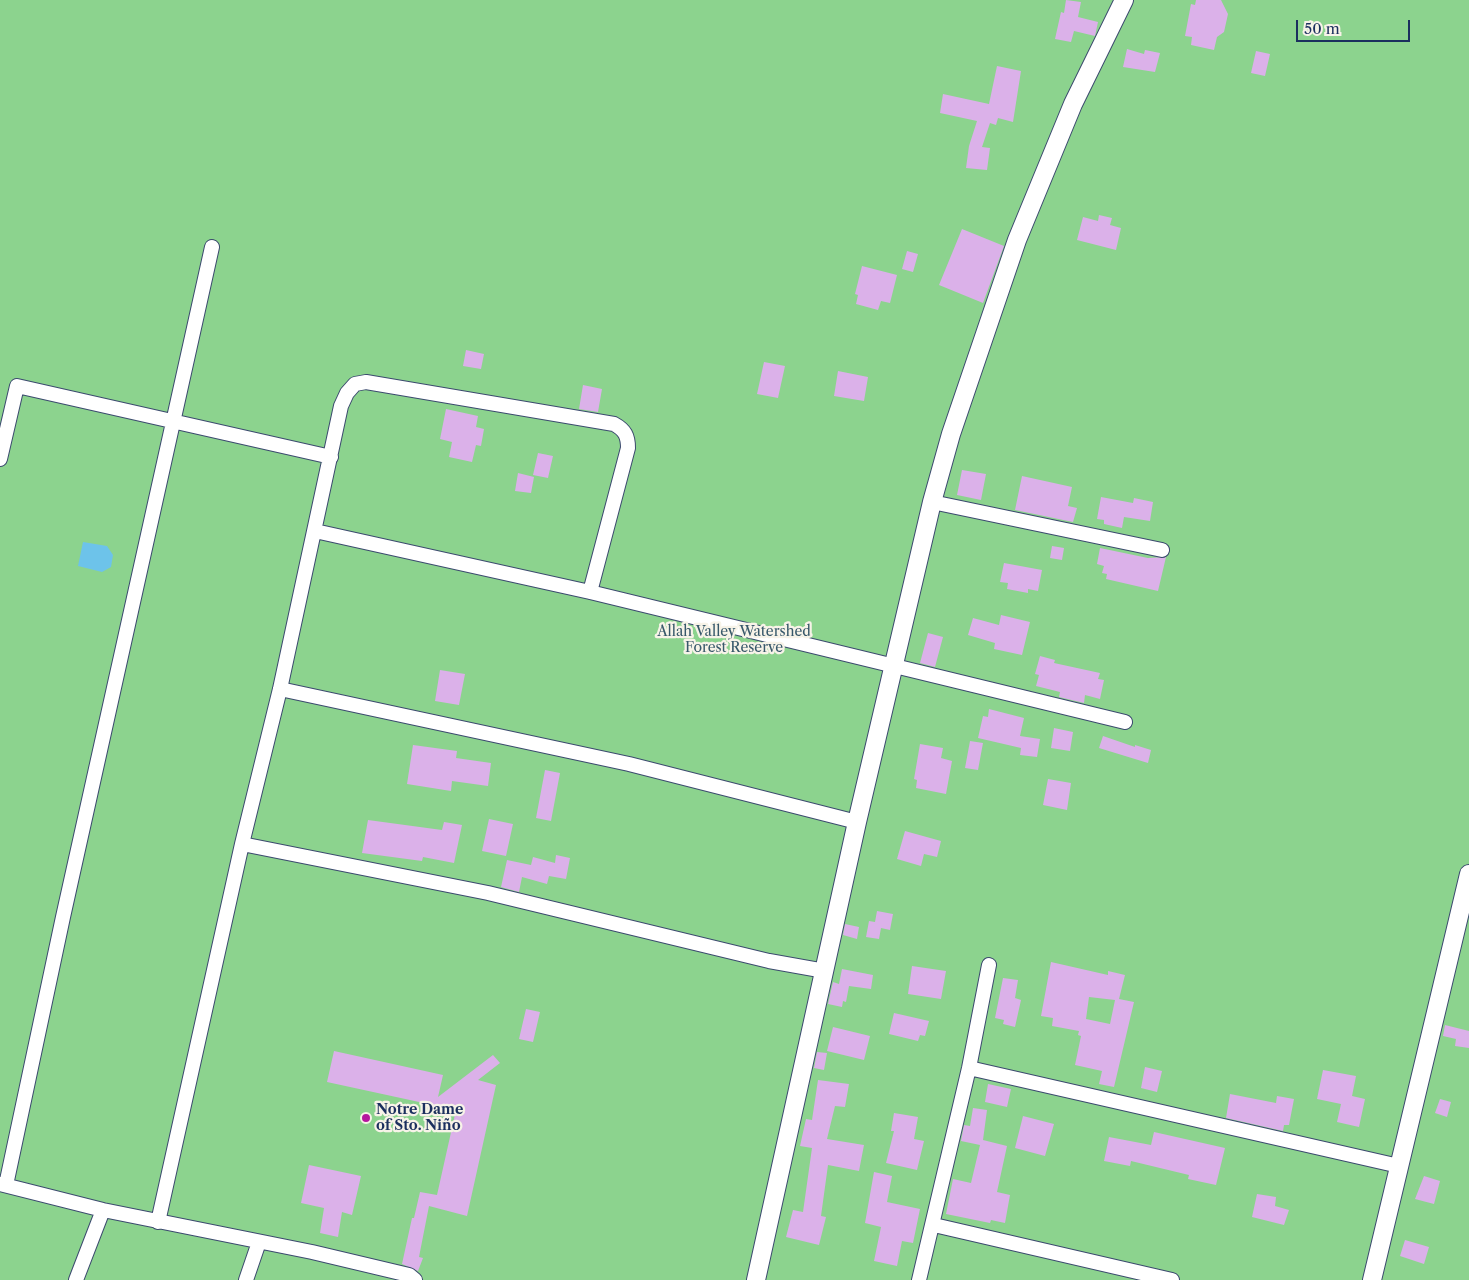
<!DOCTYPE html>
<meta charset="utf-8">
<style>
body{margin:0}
#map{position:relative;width:1469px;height:1280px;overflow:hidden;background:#f2e3ca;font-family:"Libre Caslon Text",serif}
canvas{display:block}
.scale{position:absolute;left:1296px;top:20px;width:114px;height:22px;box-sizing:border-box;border:2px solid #1b2f5e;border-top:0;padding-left:6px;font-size:15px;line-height:18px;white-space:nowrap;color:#1b2f5e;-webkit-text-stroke:4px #f7f3e8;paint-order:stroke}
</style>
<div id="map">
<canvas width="1469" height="1280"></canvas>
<div class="scale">50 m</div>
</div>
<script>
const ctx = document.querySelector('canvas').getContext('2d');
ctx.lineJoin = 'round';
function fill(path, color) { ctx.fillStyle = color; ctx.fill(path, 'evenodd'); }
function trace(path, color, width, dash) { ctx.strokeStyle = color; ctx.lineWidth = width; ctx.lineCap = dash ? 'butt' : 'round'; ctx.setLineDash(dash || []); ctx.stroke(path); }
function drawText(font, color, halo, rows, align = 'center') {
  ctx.font = font + ' "Libre Caslon Text",serif'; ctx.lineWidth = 4.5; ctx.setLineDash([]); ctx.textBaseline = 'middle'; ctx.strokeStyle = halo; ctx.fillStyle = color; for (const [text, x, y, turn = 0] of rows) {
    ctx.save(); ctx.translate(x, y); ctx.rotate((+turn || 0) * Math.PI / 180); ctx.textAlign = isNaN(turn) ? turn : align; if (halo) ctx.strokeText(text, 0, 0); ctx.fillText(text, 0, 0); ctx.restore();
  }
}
const green = new Path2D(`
 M0,0H1469V1280H0Z`);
const water = new Path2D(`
 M83,542L107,546L113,555L111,567L102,572L78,566Z`);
const building = new Path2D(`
 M1066,0L1081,2L1078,17L1098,22L1095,36L1074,31L1071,42L1055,39L1061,12L1064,13Z
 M1196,0H1221L1228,14L1224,32L1217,37L1214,50L1191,45L1192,37L1185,36L1191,4L1195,5Z
 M1127,49L1144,54L1145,50L1160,53L1155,72L1123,67Z
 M1256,51L1270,54L1265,76L1251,73Z
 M997,66L1021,71L1013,122L998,118L996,125L990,123L982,147L990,148L987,170L966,168L969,146L977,121L940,113L943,94L989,104Z
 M1099,215L1112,218L1110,225L1121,228L1116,250L1077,240L1083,217L1098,221Z
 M962,229L1004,246L983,303L939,285Z
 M907,251L918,254L913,272L902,269Z
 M862,266L897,275L890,303L881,301L878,310L856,304L858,295L855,294Z
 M466,350L484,354L481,369L463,366Z
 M764,362L785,366L778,398L757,394Z
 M838,371L868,377L864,401L834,396Z
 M583,385L602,389L598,412L579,409Z
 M446,409L478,416L476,427L484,429L481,446L476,445L472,462L449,457L452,442L440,439Z
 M538,453L553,456L548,478L533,475Z
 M962,470L986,474L981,500L957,495Z
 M518,473L534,477L531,493L515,491Z
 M1022,476L1072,487L1068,506L1077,508L1073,522L1015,510Z
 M1101,497L1133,503L1134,498L1153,502L1150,521L1124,517L1122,528L1104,524V520L1097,519Z
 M1052,546L1064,548L1062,560L1050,558Z
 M1100,548L1148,558L1166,557L1158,591L1106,579L1107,574L1102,573L1104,566L1097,564Z
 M1004,563L1042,570L1038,591L1028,589V593L1007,589L1008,583L1000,582Z
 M1001,615L1030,622L1022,655L994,649L995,643L968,635L973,618L999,625Z
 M928,633L943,637L935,667L920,663Z
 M1040,656L1055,660L1054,663L1100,673L1098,679L1104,680L1100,699L1085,695L1084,703L1059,697L1060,692L1036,686L1039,675L1035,674Z
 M440,670L465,674L459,705L435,701Z
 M989,709L1024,718L1020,736L1040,739L1037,757L1020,755L1021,748L978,738L983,716L988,717Z
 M1054,728L1073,732L1070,751L1051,748Z
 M1103,736L1135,747V745L1151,750L1148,763L1099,748Z
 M970,741L983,743L978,770L965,768Z
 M920,744L943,748L941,758L952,761L946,794L916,788L917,780L914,779Z
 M413,745L457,751L456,758L491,763L488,786L452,781L451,791L407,784Z
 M545,770L560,773L551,821L536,818Z
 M1048,779L1071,783L1067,810L1043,805Z
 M489,819L513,824L506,856L482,851Z
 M368,820L442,830L444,822L462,825L454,863L423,857L422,861L362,853Z
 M905,831L941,841L937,857L924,854L921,866L897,859Z
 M556,855L570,858L566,879L549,876L547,884L522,877L519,892L501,887L507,860L531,865L533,857L555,863Z
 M877,911L893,914L890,930L881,928L879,939L866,937L869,921L875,922Z
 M845,924L859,927L857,939L843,935Z
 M1051,962L1108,975V971L1125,975L1119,999L1134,1002L1114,1087L1099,1084L1102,1071L1075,1065L1081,1036L1078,1035L1079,1031L1052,1026L1053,1018L1041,1016ZM1089,997L1115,1000L1110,1024L1086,1019Z
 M912,966L946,971L941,999L908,994Z
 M842,969L873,975L871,989L849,986L846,1002L843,1001L842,1007L828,1004L833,982L839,984Z
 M1003,978L1018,980L1015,998L1021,1000L1015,1027L1003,1024L1004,1020L995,1018Z
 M526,1009L540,1012L533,1042L519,1039Z
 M894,1013L929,1021L925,1036L920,1035L918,1041L889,1034Z
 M1445,1025L1469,1031V1048L1455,1046L1456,1039L1443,1036Z
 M833,1027L870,1036L864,1060L827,1051Z
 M334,1051L443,1075L438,1097L493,1055L500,1063L478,1080L496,1085L467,1216L429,1206L419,1257L423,1258L418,1271L402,1264L412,1218H414L420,1192L437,1195L456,1110L327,1082Z
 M817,1052L827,1053L824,1070L814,1068Z
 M1145,1067L1162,1071L1157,1092L1141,1088Z
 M1323,1070L1356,1076L1352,1096L1365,1099L1359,1127L1337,1122L1341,1104L1317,1099Z
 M818,1080L849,1084L845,1107L835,1106L827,1139L864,1145L859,1171L828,1165L821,1216L826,1217L819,1245L786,1237L793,1210L803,1212L812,1148L800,1146L806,1119L812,1120Z
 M988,1084L1011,1089L1007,1107L985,1102Z
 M1230,1094L1276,1103L1277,1096L1294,1099L1289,1125H1284L1283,1131L1226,1118Z
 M1440,1099L1451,1102L1447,1117L1435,1113Z
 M973,1108L987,1110L983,1140L1007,1146L997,1192L1010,1195L1005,1223L991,1220L990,1223L946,1214L953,1179L971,1183L980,1145L961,1141L964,1125L970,1126Z
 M894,1113L918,1117L914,1139L924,1141L917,1170L886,1163L894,1131H891Z
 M1023,1116L1054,1124L1045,1156L1015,1148Z
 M1154,1132L1225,1148L1216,1185L1188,1179L1189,1175L1131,1161L1130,1166L1104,1161L1109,1137L1151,1145Z
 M309,1165L361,1176L352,1215L342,1212L338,1237L320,1233L324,1208L301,1203Z
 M874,1172L892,1176L887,1202L920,1209L913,1243L902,1241L897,1266L874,1261L881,1227L865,1223Z
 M1424,1176L1440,1181L1434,1204L1415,1199Z
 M1257,1194L1276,1197L1275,1206L1289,1210L1284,1225L1252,1217Z
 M1405,1240L1429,1247L1424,1264L1400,1256Z`);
const minor = new Path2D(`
 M0,459L17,386L331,457
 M932,502L1162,550
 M315,531L590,592L1125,722
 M280,689L629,764L857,822
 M242,844L488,893L769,961L825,971
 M969,1068L1399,1166
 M0,1184L103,1210L312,1252L409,1275L415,1280
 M6,1185L63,917L212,247
 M158,1222L242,844L280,689L341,406L347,393L355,384L366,382L614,424C625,430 628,436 628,448L590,592
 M934,1225L1172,1280
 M76,1280L103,1210
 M246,1280L259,1242
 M919,1280L969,1068L989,965`);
const tertiary = new Path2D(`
 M756,1280L857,822L932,502L951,434L1017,240L1073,104L1124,0
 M1372,1280L1469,874`);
const markers = [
 [366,1118,5,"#b5179e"]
];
const parkNames = [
 ["Allah Valley Watershed",734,632],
 ["Forest Reserve",734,648]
];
const poiNames = [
 ["Notre Dame",376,1110],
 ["of Sto. Niño",376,1126]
];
fill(green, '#8cd38e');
fill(water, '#6dc3ea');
fill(building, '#dbb1e9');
trace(minor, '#3b4a6e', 16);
trace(tertiary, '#3b4a6e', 20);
trace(minor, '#fff', 14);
trace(tertiary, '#fff', 18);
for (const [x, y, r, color] of markers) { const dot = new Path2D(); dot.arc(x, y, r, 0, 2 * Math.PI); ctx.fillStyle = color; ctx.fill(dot); trace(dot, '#f7f3e8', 2); }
drawText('14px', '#37586a', '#f7f3e8', parkNames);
drawText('bold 14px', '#1b2f5e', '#f7f3e8', poiNames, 'left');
</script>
